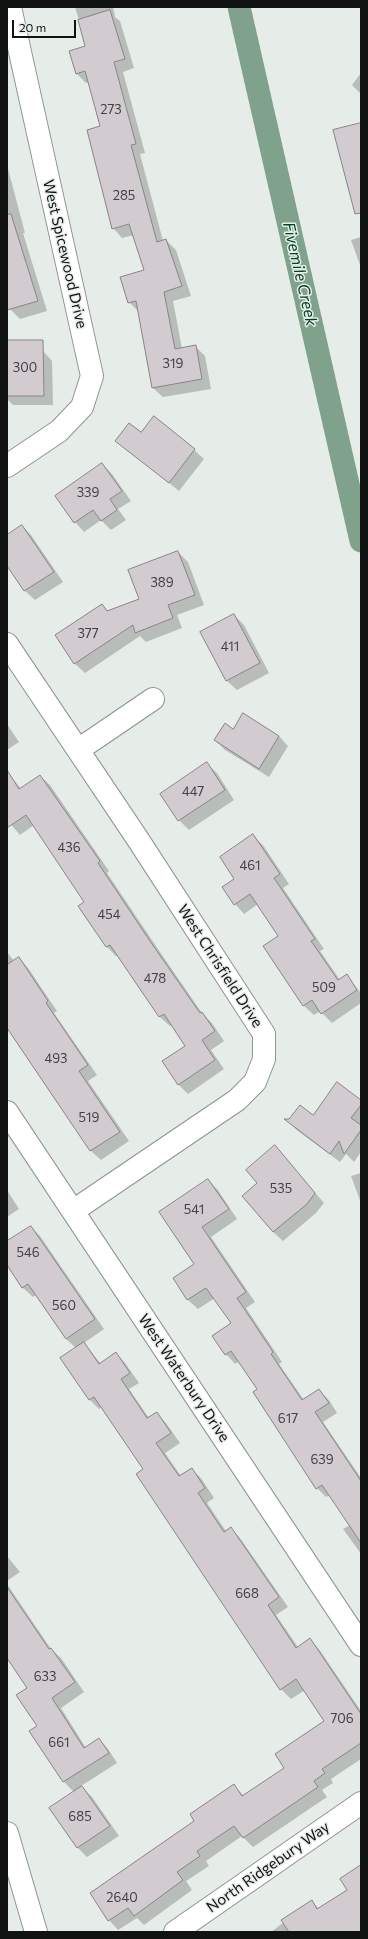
<!DOCTYPE html>
<style>
body{margin:0}
#map{position:relative;width:368px;height:1939px;overflow:hidden;background:#e6ede8;font-family:Commissioner,sans-serif}
canvas{display:block}
.frame{position:absolute;inset:0;border:8px solid #111312;pointer-events:none}
.scale{position:absolute;left:12px;top:20px;width:64px;height:18px;box-sizing:border-box;border:2px solid #111312;border-top:0;padding-left:5px;font-size:12px;line-height:14px;white-space:nowrap;color:#111312;-webkit-text-stroke:3px #e6ede8;paint-order:stroke}
</style>
<div id="map">
<canvas width="368" height="1939"></canvas>
<div class="frame"></div>
<div class="scale">20 m</div>
</div>
<script>
const ctx = document.querySelector('canvas').getContext('2d');
ctx.lineJoin = 'round';
function fill(path, color) { ctx.fillStyle = color; ctx.fill(path, 'evenodd'); }
function trace(path, color, width, dash) { ctx.strokeStyle = color; ctx.lineWidth = width; ctx.lineCap = dash ? 'butt' : 'round'; ctx.setLineDash(dash || []); ctx.stroke(path); }
function drawText(font, color, halo, rows, align = 'center') {
  ctx.font = font + ' Commissioner,sans-serif'; ctx.lineWidth = 3; ctx.setLineDash([]); ctx.textBaseline = 'middle'; ctx.strokeStyle = halo; ctx.fillStyle = color; for (const [text, x, y, turn = 0] of rows) {
    ctx.save(); ctx.translate(x, y); ctx.rotate((+turn || 0) * Math.PI / 180); ctx.textAlign = isNaN(turn) ? turn : align; if (halo) ctx.strokeText(text, 0, 0); ctx.fillText(text, 0, 0); ctx.restore();
  }
}
const shadow = new Path2D(`
 M75,7H113L115,17L120,21L134,68L123,72L145,153L140,154L163,241L166,240L176,250L191,296L173,301L182,349L195,346L205,356L211,389L163,397L153,388L139,312L129,302L145,270L134,235L122,238L113,228L101,127L89,82L86,83L77,74L87,46Z
 M361,73V94L352,85Z
 M7,165L25,233H23L47,311L20,319L10,309L7,299Z
 M361,237V268L351,240Z
 M43,351L52,361L53,405H13L7,399V368Z
 M141,434L194,450L204,459L179,491L116,440Z
 M102,464L112,474L131,501L118,509L126,520L111,530L101,520L84,532L75,522L57,496Z
 M22,526L31,535L63,582L35,600L25,591L7,564V536Z
 M178,552L188,562L204,605L177,615L182,628L146,642L140,636L85,673L75,664L56,636L102,605L108,611L140,599Z
 M234,615L244,625L269,673L237,690L227,681L202,632Z
 M7,724L19,742L7,750Z
 M279,736L288,746L269,777L225,750L215,740Z
 M207,764L217,773L234,800L189,830L179,820L162,794Z
 M7,771L21,789L40,776L50,785L109,871L107,873L160,952L202,1013L212,1023L224,1041L211,1050L224,1069L188,1094L178,1084L186,1046L172,1025L170,1026L160,1017L118,955L116,956L107,947L79,906L86,902L34,825L20,835L7,820Z
 M253,836L263,845L289,884L283,888L324,949L320,951L340,980L347,976L361,993V1003L332,1023L320,1011L314,1015L304,1006L264,947L280,936L258,904L244,914L235,904L236,879Z
 M7,952L14,961L19,958L28,968L57,1011L54,1013L97,1075L88,1081L129,1141L101,1160L91,1151L7,1026Z
 M361,1101V1152L354,1162L346,1154L340,1162L298,1131L288,1122L314,1116Z
 M275,1146L324,1203L316,1213L283,1241L273,1232L258,1183Z
 M361,1173V1203L351,1176Z
 M208,1180L218,1190L237,1219L211,1237L255,1302L246,1308L282,1362L279,1364L304,1400L319,1390L329,1400L337,1413L323,1422L361,1478V1554L343,1529L350,1525L330,1495L326,1497L317,1488L258,1390L239,1361L235,1364L226,1354L232,1324L215,1298L198,1309L188,1300L174,1279L195,1264Z
 M7,1190L19,1209L7,1217Z
 M31,1227L40,1236L104,1329L84,1343L101,1364L116,1353L125,1363L139,1383L129,1389L149,1418L156,1413L166,1423L180,1443L165,1453L181,1476L191,1469L201,1478L214,1498L207,1503L226,1531L231,1528L240,1538L288,1607L276,1615L298,1647L310,1640L319,1649L361,1711V1759L331,1779L333,1783L322,1790L327,1797L253,1847L242,1836L206,1861L209,1866L186,1881L192,1890L144,1925L137,1918L118,1930L109,1920L91,1893L196,1821L234,1786L244,1796L285,1768L326,1721L305,1690L291,1699L281,1689L137,1475L144,1469L102,1407L99,1409L90,1400L62,1358L76,1348L66,1339L36,1295L33,1297L23,1288L7,1263V1243Z
 M7,1556L20,1572L7,1581Z
 M7,1584L51,1649L61,1658L84,1692L61,1708L86,1748L99,1739L108,1749L117,1763L81,1786L92,1797L119,1836L87,1857L78,1848L51,1808L74,1792L64,1782L31,1731L38,1726L29,1688L11,1662L7,1660Z
 M361,1866V1931L271,1932L312,1901L319,1909L349,1890Z`);
const canal = new Path2D(`
 M239,7L361,541`);
const building = new Path2D(`
 M110,10L125,59L114,62L136,144L131,145L157,242L166,239L182,286L164,292L175,349L196,345L202,379L152,388L136,301L128,303L120,277L144,270L129,224L112,229L87,130L100,126L85,71L76,74L69,51L85,46L78,20Z
 M361,123V213L355,214L333,130Z
 M11,214L38,301L7,310V215Z
 M7,340H43L44,396H7Z
 M154,416L195,449L169,483L115,441L129,423L141,432Z
 M102,463L122,491L110,499L117,510L101,521L93,510L74,523L55,496Z
 M22,525L54,572L24,591L7,566V535Z
 M178,551L195,595L168,605L173,618L135,633L133,625L74,664L55,635L102,604L107,611L139,599L128,570Z
 M234,614L260,663L226,681L200,632Z
 M243,713L279,736L259,769L214,740L225,723L233,729Z
 M207,762L225,790L178,821L160,794Z
 M7,770L19,789L40,775L100,861L98,863L150,941L200,1013L202,1012L215,1031L202,1040L215,1060L178,1085L162,1061L185,1046L164,1014L159,1017L110,945L106,947L78,906L84,902L26,815L7,828Z
 M253,834L280,874L274,878L315,939L311,941L338,980L347,974L357,990L321,1014L312,1000L303,1006L263,946L278,936L250,894L234,905L222,887L234,879L220,857Z
 M19,957L48,1001L46,1003L88,1065L79,1071L120,1132L90,1151L7,1028V965Z
 M337,1082L361,1100V1105L351,1118L361,1125V1130L344,1154L339,1141L330,1154L284,1119H289L300,1105L313,1115Z
 M275,1145L315,1193L307,1204L273,1232L242,1196L257,1183L246,1170Z
 M208,1179L229,1209L202,1227L246,1292L237,1298L273,1352L271,1354L302,1400L319,1389L329,1403L315,1412L361,1481V1543L322,1485L316,1489L253,1392L257,1389L231,1351L225,1355L212,1336L231,1323L206,1288L187,1300L173,1278L194,1264L159,1212Z
 M31,1226L95,1319L66,1339L28,1284L22,1288L7,1265V1241Z
 M84,1342L99,1364L116,1352L130,1373L121,1379L147,1418L157,1412L171,1433L156,1443L179,1476L192,1468L205,1488L198,1493L224,1532L231,1527L279,1597L268,1605L296,1648L310,1638L361,1714V1743L322,1769L325,1773L314,1781L318,1787L243,1838L234,1826L197,1851L200,1856L177,1872L183,1880L134,1916L128,1908L108,1921L90,1893L194,1821L190,1814L234,1784L242,1796L284,1768L275,1754L324,1721L296,1679L280,1690L136,1474L143,1469L94,1397L89,1400L60,1358Z
 M7,1587L49,1649L51,1648L75,1682L52,1698L84,1748L99,1738L109,1753L63,1782L29,1731L37,1726L16,1695L27,1688L7,1658Z
 M82,1786L110,1826L77,1848L49,1808Z
 M361,1865V1932H289L281,1920L312,1900L317,1909L347,1890L340,1879Z`);
const minor = new Path2D(`
 M7,466L59,431L82,407L92,376L10,7
 M7,644L139,841L264,1034V1059L255,1082L237,1100L73,1211
 M78,750L153,699
 M7,1112L361,1645
 M7,1833L36,1932
 M175,1932L361,1803`);
const numberNames = [
 ["273",111,110],
 ["285",124,196],
 ["319",173,364],
 ["300",25,368],
 ["339",88,493],
 ["389",162,583],
 ["377",88,634],
 ["411",230,647],
 ["447",193,792],
 ["436",69,848],
 ["461",250,866],
 ["454",109,915],
 ["478",155,979],
 ["509",324,988],
 ["493",56,1059],
 ["519",89,1118],
 ["535",281,1189],
 ["541",194,1210],
 ["546",28,1253],
 ["560",64,1306],
 ["617",288,1419],
 ["639",322,1460],
 ["668",247,1594],
 ["633",45,1677],
 ["706",342,1719],
 ["661",59,1743],
 ["685",80,1817],
 ["2640",122,1898]
];
const streetNames = [
 ["West Spicewood Drive",65,254,77],
 ["West Chrisfield Drive",220,966,57],
 ["West Waterbury Drive",184,1378,56],
 ["North Ridgebury Way",268,1867,-35]
];
const waterNames = [
 ["Fivemile Creek",300,274,77]
];
fill(shadow, '#0003');
trace(canal, '#80a18b', 23);
fill(building, '#d2ccd1');
trace(building, '#898388', 1);
trace(minor, '#8e9490', 24);
trace(minor, '#fff', 22);
drawText('13px', '#414142', null, numberNames);
drawText('15px', '#111312', '#e6ede8', streetNames);
drawText('italic 16px', '#034326', '#e6ede8', waterNames);
</script>
